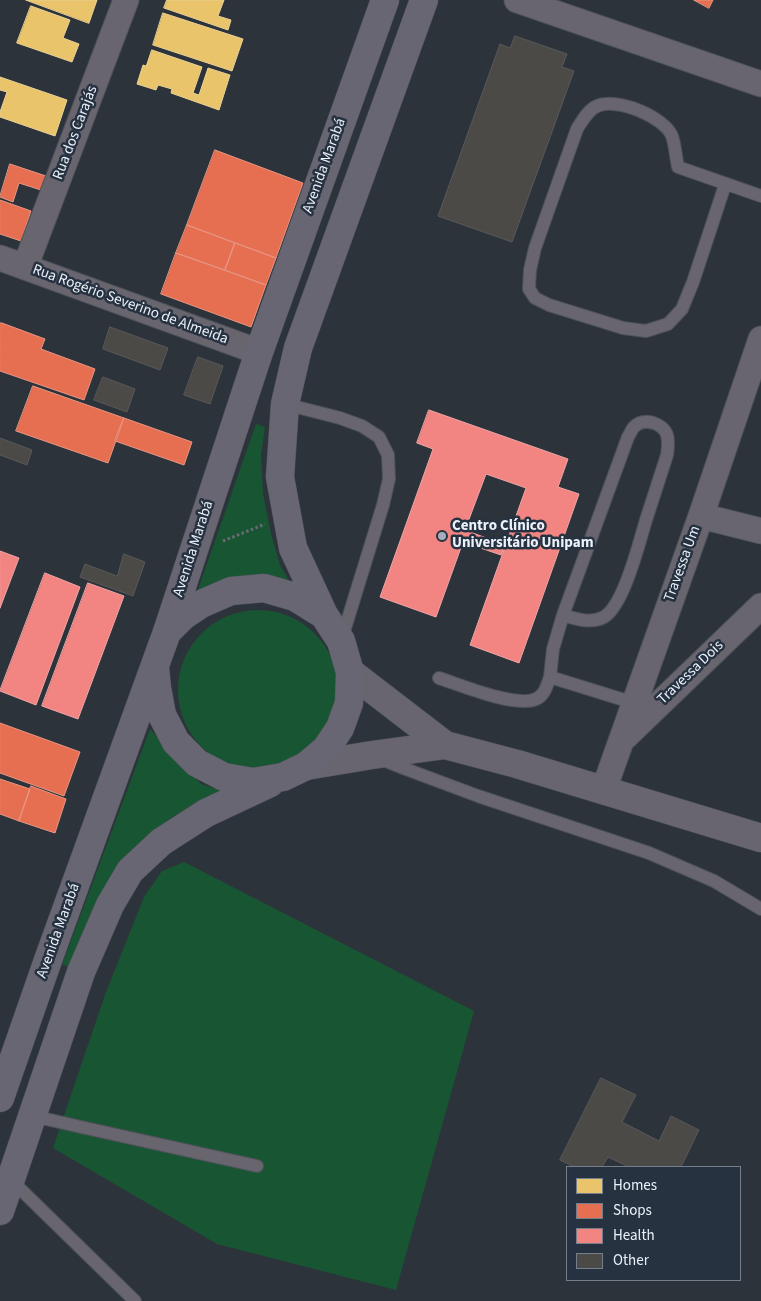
<!DOCTYPE html>
<meta charset="utf-8">
<style>
body{margin:0}
#map{position:relative;width:761px;height:1301px;overflow:hidden;background:#2d333b;font-family:"Source Sans 3",sans-serif}
canvas{display:block}
.legend{position:absolute;left:566px;top:1166px;width:175px;height:115px;box-sizing:border-box;background:#273241;border:1px solid #757e8b;margin:0;padding:6px 9px;list-style:none;font-size:15px;color:#eaf1fb}
.legend li{display:flex;align-items:center;gap:10px;height:25px}
.legend b{width:25px;border:1px solid #757e8b}
</style>
<div id="map">
<canvas width="761" height="1301"></canvas>
<ul class="legend">
<li><b style="height:14px;background:#e9c46a"></b>Homes</li>
<li><b style="height:14px;background:#e76f51"></b>Shops</li>
<li><b style="height:14px;background:#f28482"></b>Health</li>
<li><b style="height:14px;background:#4c4a47"></b>Other</li>
</ul>
</div>
<script>
const ctx = document.querySelector('canvas').getContext('2d');
ctx.lineJoin = 'round';
function fill(path, color) { ctx.fillStyle = color; ctx.fill(path, 'evenodd'); }
function trace(path, color, width, dash) { ctx.strokeStyle = color; ctx.lineWidth = width; ctx.lineCap = dash ? 'butt' : 'round'; ctx.setLineDash(dash || []); ctx.stroke(path); }
function drawText(font, color, halo, rows, align = 'center') {
  ctx.font = font + ' "Source Sans 3",sans-serif'; ctx.lineWidth = 5; ctx.setLineDash([]); ctx.textBaseline = 'middle'; ctx.strokeStyle = halo; ctx.fillStyle = color; for (const [text, x, y, turn = 0] of rows) {
    ctx.save(); ctx.translate(x, y); ctx.rotate((+turn || 0) * Math.PI / 180); ctx.textAlign = isNaN(turn) ? turn : align; if (halo) ctx.strokeText(text, 0, 0); ctx.fillText(text, 0, 0); ctx.restore();
  }
}
const green = new Path2D(`
 M256,424L265,427L261,455L263,494L271,534L280,565L292,586L195,598Z
 M178 690a80 80 0 1 1 160 0a80 80 0 1 1-160 0Z
 M150,729L176,759L201,784L229,793L200,803L171,818L140,842L114,874L71,967L62,965Z
 M184,862L474,1011L396,1290L217,1244L53,1148L106,992L144,897L162,871Z`);
const homes = new Path2D(`
 M26,0H97L89,23Z
 M167,0H224L218,16L231,20L228,30L164,8Z
 M31,6L70,20L63,38L79,44L72,62L17,43Z
 M163,13L243,39L232,71L153,45Z
 M152,50L202,67L193,93L199,95L208,68L230,75L219,110L171,93L172,89L158,85L156,90L137,84L143,65L146,66Z
 M0,77L67,100L55,136L0,117V112L7,92L0,90Z`);
const shops = new Path2D(`
 M694,0H713L709,8Z
 M215,150L303,183L276,258L187,225Z
 M10,164L46,176L41,190L19,183L13,202L0,197Z
 M0,200L31,211L21,241L0,234Z
 M187,225L235,243L225,270L176,253Z
 M235,243L276,258L266,285L225,270Z
 M176,253L266,285L251,327L161,294Z
 M0,323H2L45,339L41,349L95,369L84,400L0,371Z
 M33,386L124,418L108,463L16,431Z
 M124,418L192,442L184,465L115,441Z
 M0,723L80,752L64,796L0,773Z
 M0,779L30,789L19,821L0,814Z
 M31,786L66,799L55,833L19,821Z`);
const health = new Path2D(`
 M429,410L568,459L558,487L579,494L519,663L470,645L526,488L486,474L465,530L505,545L501,555L463,542L436,617L380,597L433,449L417,443Z
 M0,551L19,558L0,608Z
 M45,573L80,587L36,705L0,691Z
 M88,583L124,596L78,719L42,706Z`);
const building = new Path2D(`
 M515,36L567,54L562,67L574,71L512,242L438,216L500,44L510,48Z
 M110,327L168,348L160,370L103,349Z
 M198,357L223,366L210,404L184,395Z
 M103,377L135,389L127,412L94,400Z
 M0,438L32,450L27,465L0,455Z
 M124,554L145,562L133,596L80,577L85,564L117,576Z
 M601,1078L636,1095L622,1122L659,1141L671,1116L699,1130L681,1167H629L608,1157L602,1167H574L560,1160Z`);
const path = new Path2D(`
 M223,541L265,524`);
const service = new Path2D(`
 M725,185L693,282L682,309L668,324L646,331L623,328L549,305L535,298L529,289L530,270L535,248L577,129C582,121 588,110 597,106C617,97 664,117 672,136C675,144 676,158 678,167L761,196
 M285,404L340,418L362,426L379,437L388,455L389,479L383,505L342,638
 M550,677L553,649L563,615L628,437C630,434 632,429 634,427C644,417 663,423 667,435C669,442 668,448 667,455C660,477 653,498 646,520C639,543 624,605 604,617C591,624 576,619 563,615
 M439,678C460,685 516,708 536,699C545,695 547,685 550,677L634,703
 M381,759L403,768L478,796L649,853L714,881L761,909
 M33,1116L81,1127L257,1166
 M11,1180L135,1301`);
const minor = new Path2D(`
 M517,0L761,84
 M0,258L259,352
 M25,267L126,0
 M701,516L761,531
 M625,737L761,606
 M604,789L701,516L761,339`);
const tertiary = new Path2D(`
 M350,672L445,745
 M306,766L372,755L445,745L517,764L761,838`);
const primary = new Path2D(`
 M167,632L183,616L201,604L231,591L264,588L295,597L324,615
 M155,668L157,688L162,715L176,742L197,763L224,777L253,782L283,777L306,766L326,749L340,728L349,703L350,672L341,641L324,615L293,548L280,477L285,404L298,348L424,0
 M0,1098L48,960L167,632L259,352L385,0
 M0,1211L81,972L110,905L130,871L161,842L206,813L270,783`);
const markers = [
 [442,536,5,"#a8aeb8"]
];
const streetNames = [
 ["Rua dos Carajás",76,133,-69],
 ["Avenida Marabá",325,166,-70],
 ["Rua Rogério Severino de Almeida",130,305,20],
 ["Avenida Marabá",194,549,-72],
 ["Travessa Um",683,564,-70],
 ["Travessa Dois",691,673,-44],
 ["Avenida Marabá",59,931,-70]
];
const poiNames = [
 ["Centro Clínico",452,527],
 ["Universitário Unipam",452,544]
];
fill(green, '#185633');
fill(homes, '#e9c46a');
trace(homes, '#e9d296', 1);
fill(shops, '#e76f51');
trace(shops, '#e89684', 1);
fill(health, '#f28482');
trace(health, '#f0a5a6', 1);
fill(building, '#4c4a47');
trace(building, '#59595a', 1);
trace(service, '#4c5159', 14);
trace(minor, '#4c5159', 27);
trace(tertiary, '#4c5159', 29);
trace(primary, '#4c5159', 29);
trace(path, '#6c6a73', 3, [2.5, 2.5]);
trace(service, '#68656f', 12);
trace(minor, '#68656f', 25);
trace(tertiary, '#68656f', 28);
trace(primary, '#686672', 28);
for (const [x, y, r, color] of markers) { const dot = new Path2D(); dot.arc(x, y, r, 0, 2 * Math.PI); ctx.fillStyle = color; ctx.fill(dot); trace(dot, '#273241', 2); }
drawText('15px', '#eaf1fb', '#273241', streetNames);
drawText('bold 15px', '#eaf1fb', '#273241', poiNames, 'left');
</script>
